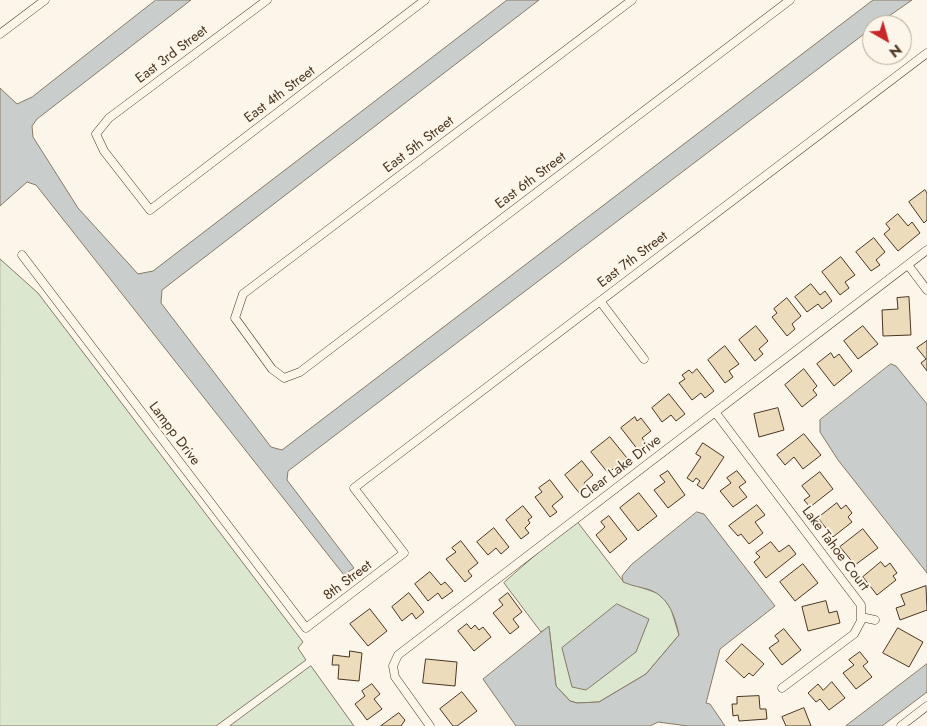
<!DOCTYPE html>
<style>
body{margin:0}
#map{position:relative;width:927px;height:726px;overflow:hidden;background:#fbf6e9;font-family:Jost,sans-serif}
canvas{display:block}
.north{position:absolute;left:862px;top:15px;width:50px;height:50px;box-sizing:border-box;background:#fbf6e9;border:1px solid #b4a999;border-radius:50%;rotate:142deg;font-size:14px;font-weight:700;line-height:20px;text-align:center;color:#4a3520}
.north::after{content:'';display:block;margin:auto;width:18px;height:22px;background:#c62828;clip-path:polygon(50% 0,100% 100%,50% 72%,0 100%)}
</style>
<div id="map">
<canvas width="927" height="726"></canvas>
<div class="north">N</div>
</div>
<script>
const ctx = document.querySelector('canvas').getContext('2d');
ctx.lineJoin = 'round';
function fill(path, color) { ctx.fillStyle = color; ctx.fill(path, 'evenodd'); }
function trace(path, color, width, dash) { ctx.strokeStyle = color; ctx.lineWidth = width; ctx.lineCap = dash ? 'butt' : 'round'; ctx.setLineDash(dash || []); ctx.stroke(path); }
function drawText(font, color, halo, rows, align = 'center') {
  ctx.font = font + ' Jost,sans-serif'; ctx.lineWidth = 4; ctx.setLineDash([]); ctx.textBaseline = 'middle'; ctx.strokeStyle = halo; ctx.fillStyle = color; for (const [text, x, y, turn = 0] of rows) {
    ctx.save(); ctx.translate(x, y); ctx.rotate((+turn || 0) * Math.PI / 180); ctx.textAlign = isNaN(turn) ? turn : align; if (halo) ctx.strokeText(text, 0, 0); ctx.fillText(text, 0, 0); ctx.restore();
  }
}
const green = new Path2D(`
 M0,259L38,293L303,642L298,648L306,660L216,726H0Z
 M576,520L623,581L657,593L665,600L671,609L679,635L646,674L599,702L577,703L570,701L556,686L549,627L541,632L504,583Z
 M311,666L354,726H230Z`);
const water = new Path2D(`
 M156,0H191L37,119L32,126L33,137L78,208L138,274L153,271L507,0H539L162,290L161,303L271,447L282,450L873,0H912L876,25H872V28L288,471L287,480L354,568L344,575L36,185L27,182L0,206V88L17,104L32,97Z
 M891,364L896,366L927,404V573L838,460L820,432V420Z
 M697,512L704,514L775,606L720,649L706,703L710,704L725,726H688L658,722L650,726H516L483,679L549,626L556,686L570,701L577,703L599,702L646,674L679,635C675,617 669,597 650,590C641,587 632,586 623,582L622,576L631,565Z
 M617,604L649,619L636,652L586,690L572,687L562,648Z
 M927,664V692L882,726H846Z`);
const building = new Path2D(`
 M925,190L927,193V220L924,223L909,202Z
 M898,214L908,226L912,222L920,233L898,251L884,234L890,229L886,224Z
 M874,238L885,252L876,260L880,265L871,271L856,252Z
 M841,257L855,275L845,282L849,288L840,295L822,272Z
 M811,284L820,295L825,291L832,301L822,309L818,304L807,312L795,297Z
 M909,297L911,335L883,336L882,310L898,309L897,298Z
 M787,298L801,316L792,324L795,329L787,336L772,317L777,313L774,309Z
 M756,326L768,341L759,349L763,354L755,361L739,340Z
 M863,326L878,344L858,359L844,341Z
 M927,341V371L921,363L926,359L917,348Z
 M725,346L739,364L729,371L733,377L725,383L708,360Z
 M831,353L834,358L839,354L852,371L834,386L817,364Z
 M697,369L714,391L705,398L701,393L692,400L679,383L685,379L682,375L689,370L692,373Z
 M804,369L817,386L813,390L817,395L802,407L785,385Z
 M669,394L685,414L676,421L671,415L662,422L652,408Z
 M778,408L784,430L759,437L754,414Z
 M635,417L637,421L641,418L651,431L642,438L646,443L638,450L621,428Z
 M804,434L821,455L803,469L794,457L785,465L777,455Z
 M610,437L627,458L608,473L591,452Z
 M703,443L724,457L703,489L697,485L700,481L696,478L693,482L687,478L701,457L696,454Z
 M582,461L593,475L584,483L587,488L580,494L565,475Z
 M668,471L685,495L668,508L654,490L665,482L660,476Z
 M737,471L746,482L739,487L747,497L733,507L720,491L731,483L727,478Z
 M820,472L833,489L810,507L804,500L810,496L802,486Z
 M550,480L563,497L552,506L557,512L550,517L535,497L542,492L539,488Z
 M639,493L657,516L638,531L620,508Z
 M837,503L841,509L846,505L852,513L848,517L852,522L833,537L818,518Z
 M757,505L765,515L755,522L763,533L749,544L741,534L738,536L729,526Z
 M523,506L532,517L528,520L530,523L525,528L529,533L521,539L506,520Z
 M609,516L627,539L610,553L596,535L605,527L601,522Z
 M494,528L509,547L501,554L496,548L488,555L477,542Z
 M863,529L878,548L855,565L840,547Z
 M461,541L478,563L468,571L472,576L465,582L446,559L456,552L452,548Z
 M771,542L779,552L789,545L796,554L766,578L754,562L760,557L756,553Z
 M881,562L885,567L890,563L897,573L893,576L896,580L877,595L863,577Z
 M803,564L818,583L795,601L780,582Z
 M430,572L441,585L445,582L453,591L442,599L438,593L428,601L415,584Z
 M926,586L927,610L900,620L896,608L905,605L901,595Z
 M409,593L424,612L416,619L412,613L402,621L392,607Z
 M508,593L522,612L513,619L519,627L510,634L493,613L503,605L499,600Z
 M826,601L829,613L837,611L840,623L808,631L802,607Z
 M370,609L387,631L368,646L350,624Z
 M467,624L471,629L475,625L479,630L483,627L491,637L474,651L458,631Z
 M898,628L923,642L909,667L883,653Z
 M784,629L801,650L782,665L769,648L779,641L775,636Z
 M742,644L764,664L753,676L749,673L744,678L726,661Z
 M350,651L362,653L359,681L338,679L339,665H332L333,655L349,657Z
 M860,652L868,662L863,666L872,677L856,689L843,673L854,665L849,660Z
 M426,659L457,662L455,686L423,683Z
 M832,682L845,698L829,710L820,699L816,702L808,693L818,684L823,690Z
 M372,684L380,694L374,699L382,709L367,720L355,704L365,696L362,691Z
 M462,692L477,711L457,726H453L440,709Z
 M759,696L760,709H766L767,719L739,721L738,715L733,716L732,704H737V697Z
 M804,708L811,726H786L782,717Z
 M399,713L405,720L401,726H381Z`);
const minor = new Path2D(`
 M267,0L109,118L96,134L104,151L150,210L425,0
 M632,0L243,294L235,318L272,369L284,378L300,372L790,0
 M0,34L45,0
 M22,255L306,628L404,553L354,488L927,53
 M908,265L927,290
 M600,301L644,359
 M715,412L861,605V621L854,634L782,688
 M861,617L875,620
 M430,726L395,677L393,666L398,655L927,250
 M901,726L927,706`);
const streetNames = [
 ["East 3rd Street",172,55,-37],
 ["East 4th Street",280,95,-37],
 ["East 5th Street",419,145,-37],
 ["East 6th Street",531,181,-37],
 ["East 7th Street",633,260,-37],
 ["Lampp Drive",174,434,53],
 ["Clear Lake Drive",621,468,-37],
 ["Lake Tahoe Court",835,549,53],
 ["8th Street",348,581,-37]
];
fill(green, '#dce7d0');
trace(green, '#887966', 1);
fill(water, '#c9cecd');
trace(water, '#887966', 1);
fill(building, '#ecdcbc');
trace(building, '#4a3520', 1);
trace(minor, '#4a3520', 9);
trace(minor, '#fbf6e9', 8);
drawText('14px', '#4a3520', '#fbf6e9', streetNames);
</script>
